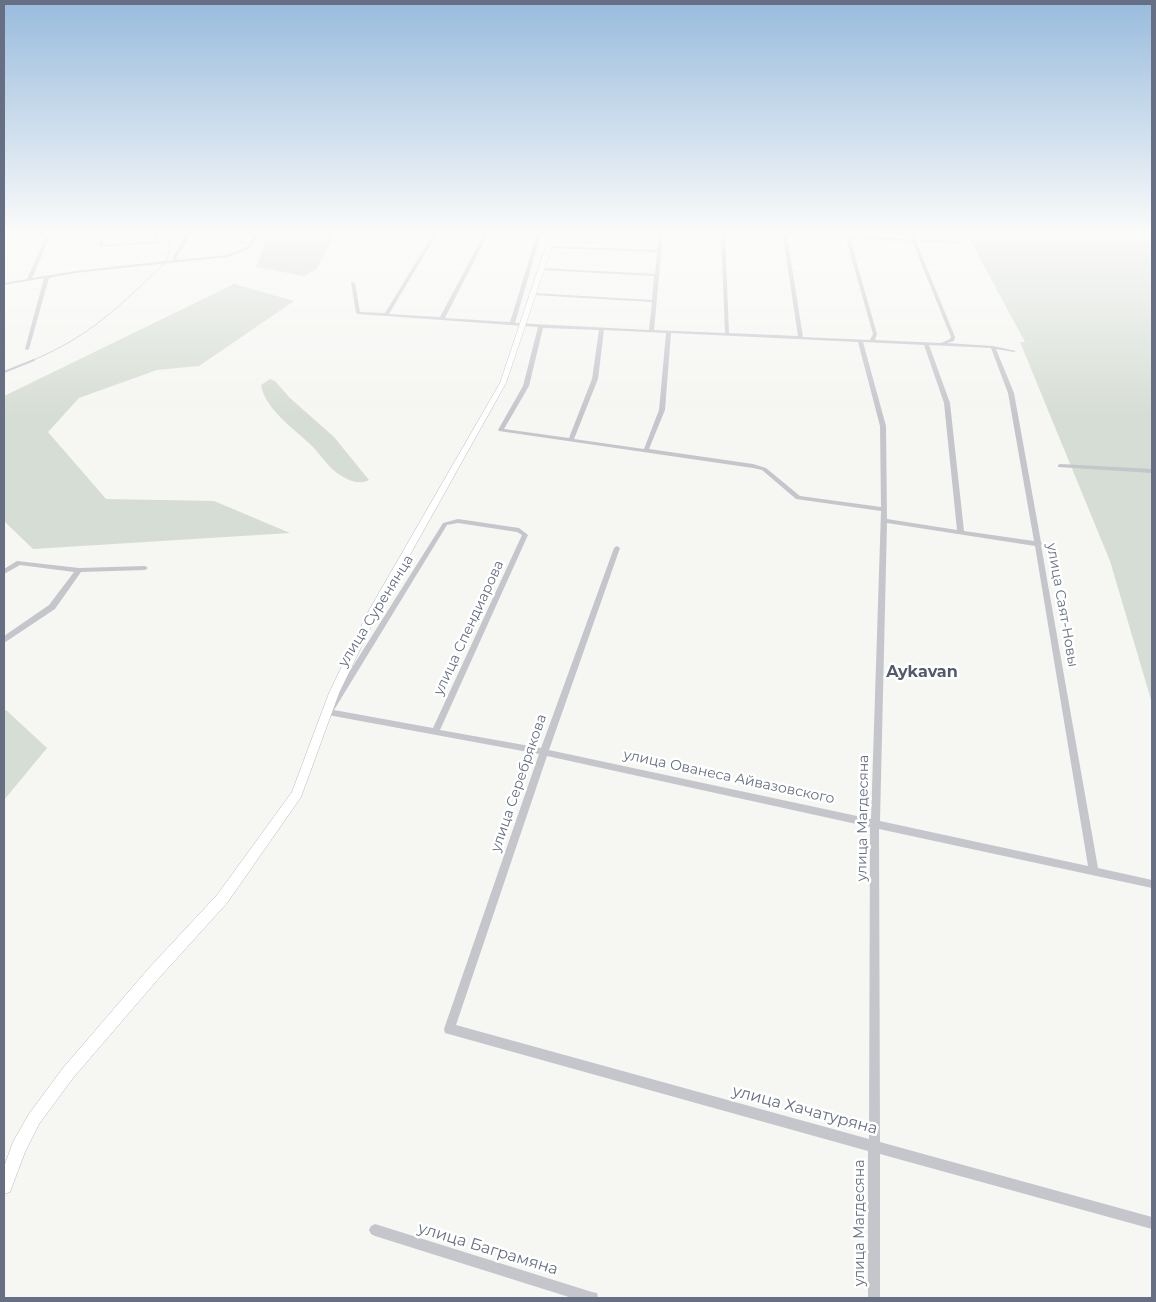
<!DOCTYPE html>
<meta charset="utf-8">
<style>
body{margin:0}
#map{position:relative;width:1156px;height:1302px;overflow:hidden;background:#f6f6f3;font-family:Montserrat,sans-serif}
canvas{display:block}
.frame{position:absolute;inset:0;border:5px solid #666f83;pointer-events:none}
</style>
<div id="map">
<canvas width="1156" height="1302"></canvas>
<div class="frame"></div>
</div>
<script>
const ctx = document.querySelector('canvas').getContext('2d');
ctx.lineJoin = 'round';
function fill(path, color) { ctx.fillStyle = color; ctx.fill(path, 'evenodd'); }
function trace(path, color, width, dash) { ctx.strokeStyle = color; ctx.lineWidth = width; ctx.lineCap = dash ? 'butt' : 'round'; ctx.setLineDash(dash || []); ctx.stroke(path); }
function drawText(font, color, halo, rows, align = 'center') {
  ctx.font = font + ' Montserrat,sans-serif'; ctx.lineWidth = 5; ctx.setLineDash([]); ctx.textBaseline = 'middle'; ctx.strokeStyle = halo; ctx.fillStyle = color; for (const [text, x, y, turn = 0] of rows) {
    ctx.save(); ctx.translate(x, y); ctx.rotate((+turn || 0) * Math.PI / 180); ctx.textAlign = isNaN(turn) ? turn : align; if (halo) ctx.strokeText(text, 0, 0); ctx.fillText(text, 0, 0); ctx.restore();
  }
}
const green = new Path2D(`
 M269,234H334L317,269L304,276L256,267Z
 M967,234H1152V703L1110,561L1020,342H1025Z
 M234,284L294,301L199,366L157,370L79,398L48,432L106,499L214,501L290,533L33,549L4,521V396Z
 M270,379L275,381L290,398L334,437L369,480C360,485 349,481 340,475C330,469 322,457 313,447C296,430 265,410 261,385Z
 M6,710L47,748L4,800V711Z`);
const streamFar1 = new Path2D(`
 M31,361C91,336 118,307 164,264L168,257L170,234`);
const stream = new Path2D(`
 M4,372L34,360`);
const street = new Path2D(`
 M47,234H51L32,278L75,271L174,260L172,258L187,234H191L176,258L178,260L227,255L248,246L255,234H259L251,248L228,257L75,273L49,278L29,349L27,350L25,349L44,278L4,285V283L27,279Z
 M100,234H104L103,245L154,241L156,234H160L158,242L156,243L101,247L99,246Z
 M433,234H437L389,314L440,317L484,234H488L445,318L510,322L537,234H541L515,323L649,330L652,302L533,295L531,294L533,293L652,300L654,276L542,270L540,269L542,268L655,274L657,252L549,248L547,247L549,246L657,250L659,234H663L654,330L725,333L721,234H725L729,333L798,336L783,236L762,234L845,236V234H849V236L911,239L909,234H913L915,239L959,241V243H958L916,241L955,337L954,341L947,343L993,346L1016,351L1014,352L996,349L1014,393L1041,542L1042,544L1041,545L1098,868L1152,880V888L879,829L880,1142L1152,1217V1229L880,1154V1298H868V1151L445,1033L444,1029L539,754L328,715L325,714L324,712L443,523L458,519L519,528L528,535L440,730L541,748L614,548L617,546L620,548L549,750L871,819L881,511L796,499L762,470L753,468L499,431L498,430L523,386L538,327L358,314L356,313L351,282L355,283L360,312L385,313ZM787,236L846,239L873,334L870,340L803,337ZM850,239L912,241L951,337L950,339L941,343L875,340L877,334ZM543,328L599,330L592,379L569,438L504,429L529,386ZM604,330L666,333L659,410L644,449L574,439L598,379ZM671,333L858,342L880,426L881,507L800,496L766,468L753,464L649,449L665,410ZM863,342L924,345L944,403L957,530L887,519L886,426ZM929,345L991,348L1008,393L1034,541L964,531L950,403ZM458,523L517,532L522,535L433,728L334,710L447,525ZM887,523L1035,546L1088,866L880,821ZM547,756L870,827L869,1139L456,1025Z
 M1060,464L1152,469V473L1058,467V465Z
 M17,561L79,568L145,566L148,568L145,570L81,572L55,609L4,643V636L49,605L74,572L20,565L4,574V569Z
 M375,1224L592,1292L597,1293L598,1298H572L375,1236L371,1234L369,1230L371,1226Z`);
const secondary = new Path2D(`
 M550,234H556L506,383L378,612L339,693L301,797L227,903L159,978L73,1078L39,1124L25,1152L10,1192L4,1194V1167L13,1142L29,1114L63,1068L149,968L217,895L292,792L329,693L368,612L500,383Z`);
const streetNames = [
 ["улица Саят-Новы",1062,605,80],
 ["улица Суренянца",376,611,-58],
 ["улица Спендиарова",469,628,-65],
 ["улица Ованеса Айвазовского",729,777,12],
 ["улица Серебрякова",519,783,-71],
 ["улица Магдесяна",863,818,-89],
 ["улица Магдесяна",860,1223,-90]
];
const quarterNames = [
 ["Aykavan",922,672]
];
const nearStreetnames = [
 ["улица Хачатуряна",805,1110,15],
 ["улица Баграмяна",488,1249,17]
];
fill(green, '#d6ddd4');
trace(streamFar1, '#c1c6cd', 1);
trace(stream, '#c1c6cd', 2);
trace(secondary, '#b9bbc1', 1);
fill(street, '#c4c6cb');
fill(secondary, '#fff');
const sky = ctx.createLinearGradient(0, 0, 0, 417);
sky.addColorStop(0, '#98bbdd');
sky.addColorStop(0.56, '#fbfbfa');
sky.addColorStop(1, '#fbfbfa00');
ctx.fillStyle = sky;
ctx.fillRect(0, 0, 1156, 417);
drawText('14px', '#666f83', '#fff', streetNames);
drawText('bold 16px', '#545a69', '#fff', quarterNames);
drawText('16px', '#666f83', '#fff', nearStreetnames);
</script>
